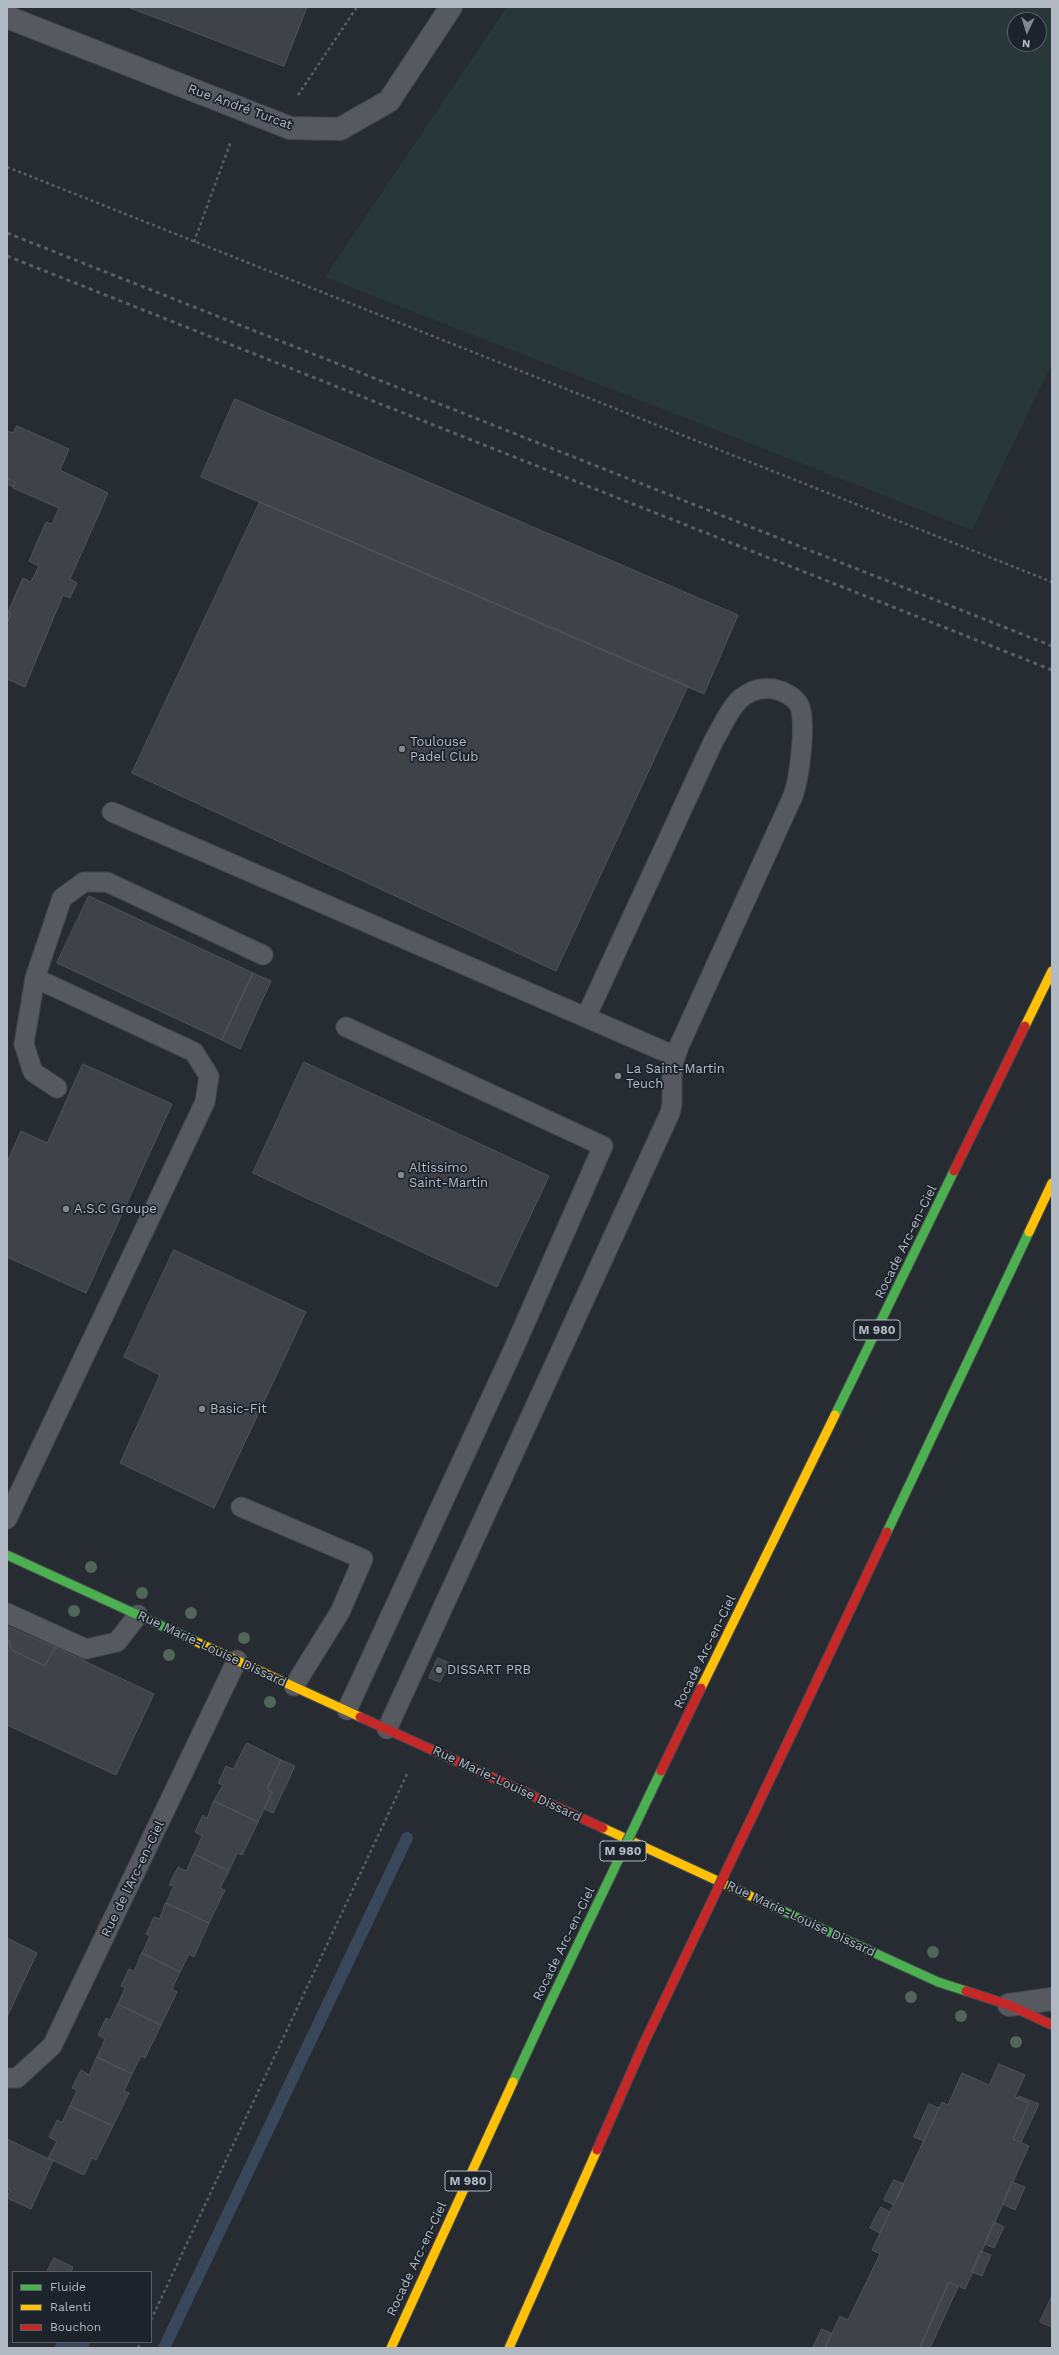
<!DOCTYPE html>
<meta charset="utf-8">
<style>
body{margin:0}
#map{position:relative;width:1059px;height:2355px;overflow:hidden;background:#272c32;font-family:"Work Sans",sans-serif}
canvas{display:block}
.frame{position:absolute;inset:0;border:8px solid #b1b9c3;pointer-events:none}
.legend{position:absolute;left:12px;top:2271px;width:140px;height:72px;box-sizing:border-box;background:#1c232b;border:1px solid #585f68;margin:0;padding:5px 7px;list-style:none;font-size:12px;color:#b1b9c3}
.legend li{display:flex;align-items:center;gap:8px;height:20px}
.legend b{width:20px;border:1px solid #585f68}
.north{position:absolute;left:1007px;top:12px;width:40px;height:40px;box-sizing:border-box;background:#1c232b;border:1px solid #585f68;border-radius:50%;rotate:184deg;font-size:11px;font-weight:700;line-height:16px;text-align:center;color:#b1b9c3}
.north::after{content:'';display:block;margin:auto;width:14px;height:18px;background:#818890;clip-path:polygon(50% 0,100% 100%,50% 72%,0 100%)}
</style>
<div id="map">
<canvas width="1059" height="2355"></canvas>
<div class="frame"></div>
<ul class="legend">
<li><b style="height:5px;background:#4caf50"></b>Fluide</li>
<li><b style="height:5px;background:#ffc107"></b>Ralenti</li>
<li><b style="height:5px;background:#c62828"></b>Bouchon</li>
</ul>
<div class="north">N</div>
</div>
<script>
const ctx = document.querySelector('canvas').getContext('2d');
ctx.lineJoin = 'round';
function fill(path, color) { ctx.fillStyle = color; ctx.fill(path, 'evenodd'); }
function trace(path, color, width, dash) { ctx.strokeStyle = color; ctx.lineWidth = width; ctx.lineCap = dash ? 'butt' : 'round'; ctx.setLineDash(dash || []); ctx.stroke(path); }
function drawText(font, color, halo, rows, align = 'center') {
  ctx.font = font + ' "Work Sans",sans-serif'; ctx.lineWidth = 3.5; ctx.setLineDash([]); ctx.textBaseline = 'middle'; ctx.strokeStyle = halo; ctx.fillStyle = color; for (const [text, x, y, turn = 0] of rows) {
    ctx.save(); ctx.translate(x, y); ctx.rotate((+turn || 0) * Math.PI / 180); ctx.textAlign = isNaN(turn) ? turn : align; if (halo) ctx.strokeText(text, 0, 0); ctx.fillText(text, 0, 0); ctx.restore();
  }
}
const green = new Path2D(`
 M507,7H1052V363L972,530L325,277ZM1015,20H1039V44H1015Z`);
const water = new Path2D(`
 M57,2342H90L89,2348H54Z`);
const stream = new Path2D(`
 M164,2348L407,1838`);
const building = new Path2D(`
 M128,7H307L284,66Z
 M235,399L738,615L704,694L201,477Z
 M17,426L69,449L60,470L108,493L70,579L77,583L70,598L63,595L25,687L7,679V623L11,614L8,612L23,578L31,582L39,566L29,561L46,522L52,524L59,508L13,488L15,482L7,478V431L13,433Z
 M7,478L15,482L13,487L7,484Z
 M260,502L688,686L556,971L132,773Z
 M8,612L11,614L7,623V613Z
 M89,896L253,973L222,1040L57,963Z
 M253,973L271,981L240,1049L222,1040Z
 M304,1062L549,1176L497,1287L253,1173Z
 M83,1064L172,1104L86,1293L7,1257V1162L21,1131L47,1143Z
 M174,1250L306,1312L214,1508L120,1463L160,1375L124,1357Z
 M7,1626L55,1647L45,1666L12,1650L7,1637Z
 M7,1637L12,1650L45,1666L55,1647L154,1694L116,1775L7,1725Z
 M438,1658L449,1663L440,1682L429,1678Z
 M247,1743L281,1760L267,1790L272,1792L258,1822L214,1801L223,1785L218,1783L226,1766L233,1769Z
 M281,1760L295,1766L273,1813L264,1809L272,1792L267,1790Z
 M214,1801L258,1822L242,1855L237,1853L229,1871L194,1854L202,1836L195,1832L203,1815L207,1818Z
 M194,1854L229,1871L220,1888L225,1890L209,1923L166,1903L174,1886L169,1885L178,1867L186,1871Z
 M166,1903L209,1923L194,1957L189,1954L180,1972L142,1953L150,1936L146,1934L154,1917L159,1919Z
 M7,1938L37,1953L7,2017Z
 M142,1953L180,1972L172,1989L177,1992L161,2025L118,2004L125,1988L121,1986L129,1969L134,1971Z
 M118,2004L161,2025L145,2058L141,2056L132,2074L97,2057L105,2039L98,2035L106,2018L110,2020Z
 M97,2057L132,2074L124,2091L129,2093L113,2126L70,2106L77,2090L72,2088L81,2070L89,2075Z
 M999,2064L1025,2075L1015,2097L1029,2103L1013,2139L1029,2146L965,2289L949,2282L920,2348H825L840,2316L848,2320L880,2254L872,2250L942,2102L948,2105L962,2073L989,2085Z
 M1019,2096L1039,2104L1021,2142L1013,2139L1029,2103L1018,2098Z
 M929,2104L939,2108L924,2141L914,2137Z
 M70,2106L113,2126L96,2160L92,2158L84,2175L48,2158L57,2141L49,2137L57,2120L62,2122Z
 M7,2139L53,2161L31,2209L7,2198L10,2190L7,2189Z
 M894,2180L904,2184L894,2205L884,2200Z
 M1012,2182L1025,2187L1015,2210L1003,2204Z
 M881,2207L890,2212L880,2233L870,2228Z
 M994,2222L1004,2227L994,2248L985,2244Z
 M981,2251L991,2255L982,2276L972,2272Z
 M54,2258L73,2267L71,2272H47Z
 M949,2282L958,2287L930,2348H920Z
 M1052,2296V2327L1040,2322Z
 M822,2329L831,2333L829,2339L825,2348H813Z`);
const path = new Path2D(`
 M298,95L357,7
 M7,167L1052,582
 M194,242L231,141
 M151,2320L407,1774
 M138,2348L141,2342`);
const lane = new Path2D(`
 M112,812L675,1056
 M35,978L24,1044L33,1072L57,1088
 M346,1027L603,1146L514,1348L347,1710
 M241,1507L363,1559L340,1612L294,1686
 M7,1519L205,1102L209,1076L194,1052L35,978L62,898L84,882H107L263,955
 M7,1613L86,1649L117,1642L138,1615
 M387,1729L670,1113L672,1104V1067L679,1046L793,796C799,779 808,717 798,703C792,695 782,691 774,689C761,687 750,690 740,699C729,709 722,727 714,740L586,1017
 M7,2078H17L52,2046L237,1660`);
const street = new Path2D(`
 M7,17L290,128L340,129L389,101L451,7
 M1009,2005L1052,1999`);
const fast = new Path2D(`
 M835,1415L954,1171
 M887,1532L1029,1232
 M7,1555L199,1643
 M757,1899L938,1982L966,1991
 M513,2082L545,2013`);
const slow = new Path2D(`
 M1025,1026L1052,971
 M1029,1232L1052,1183
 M199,1643L360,1717
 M701,1688L835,1415
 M603,1828L757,1899
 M391,2348L513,2082
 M509,2348L597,2150`);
const jam = new Path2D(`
 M954,1171L1025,1026
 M360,1717L603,1828
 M793,1731L887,1532
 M966,1991L1009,2005L1052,2025
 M597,2150L644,2043`);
const rail = new Path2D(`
 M7,233L1052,646
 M7,256L1052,670`);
const fastBridge = new Path2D(`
 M545,2013L661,1771`);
const jamBridge = new Path2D(`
 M661,1771L701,1688
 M644,2043L793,1731`);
const trees = [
 [91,1567],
 [142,1593],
 [74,1611],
 [191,1613],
 [244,1638],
 [169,1655],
 [270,1702],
 [933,1952],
 [911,1997],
 [961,2016],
 [1016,2042]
];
const markers = [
 [402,749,4,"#818890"],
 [618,1076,4,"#818890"],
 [401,1175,4,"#818890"],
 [66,1209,4,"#818890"],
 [202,1409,4,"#818890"],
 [439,1670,4,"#818890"]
];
const shields = [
 [877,1330,46],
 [623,1851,46],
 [468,2181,46]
];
const shieldNames = [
 ["M 980",877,1330],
 ["M 980",623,1851],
 ["M 980",468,2181]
];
const streetNames = [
 ["Rue André Turcat",240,107,20],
 ["Rocade Arc-en-Ciel",906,1242,-64],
 ["Rue Marie-Louise Dissard",212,1649,25],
 ["Rocade Arc-en-Ciel",705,1652,-64],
 ["Rue Marie-Louise Dissard",507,1784,25],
 ["Rue de l'Arc-en-Ciel",133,1879,-64],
 ["Rue Marie-Louise Dissard",801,1919,25],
 ["Rocade Arc-en-Ciel",564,1944,-64],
 ["Rocade Arc-en-Ciel",417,2259,-65]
];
const poiNames = [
 ["Toulouse",410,742],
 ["Padel Club",410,757],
 ["La Saint-Martin",626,1069],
 ["Teuch",626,1084],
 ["Altissimo",409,1168],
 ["Saint-Martin",409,1183],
 ["A.S.C Groupe",74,1209],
 ["Basic-Fit",210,1409],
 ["DISSART PRB",447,1670]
];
fill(green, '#283838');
fill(water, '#384759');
trace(stream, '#384759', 12);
fill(building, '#3f4348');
trace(building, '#4f5459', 1);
trace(lane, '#44484d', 21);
trace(street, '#44484d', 24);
trace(fast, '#44484d', 11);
trace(slow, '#44484d', 11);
trace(jam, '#44484d', 11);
trace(path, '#5a5f64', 2.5, [3, 3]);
trace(lane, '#565a60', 19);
trace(street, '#565a60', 22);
trace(fast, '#4caf50', 9);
trace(slow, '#ffc107', 9);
trace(jam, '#c62828', 9);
trace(rail, '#5b5f64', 3, [4, 4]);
trace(fastBridge, '#44484d', 11, []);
trace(jamBridge, '#44484d', 11, []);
trace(fastBridge, '#4caf50', 9);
trace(jamBridge, '#c62828', 9);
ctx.fillStyle = '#506659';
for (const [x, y] of trees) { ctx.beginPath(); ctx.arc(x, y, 6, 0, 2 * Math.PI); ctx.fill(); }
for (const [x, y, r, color] of markers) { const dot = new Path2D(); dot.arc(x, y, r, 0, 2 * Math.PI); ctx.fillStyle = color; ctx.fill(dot); trace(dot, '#1c232b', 1.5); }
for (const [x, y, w] of shields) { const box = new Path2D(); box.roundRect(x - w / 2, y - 10, w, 20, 3); ctx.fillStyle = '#1c232b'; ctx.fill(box); trace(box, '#b1b9c3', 1); }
drawText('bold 12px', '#b1b9c3', null, shieldNames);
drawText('13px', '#b1b9c3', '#1c232b', streetNames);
drawText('13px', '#b1b9c3', '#1c232b', poiNames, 'left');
</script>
